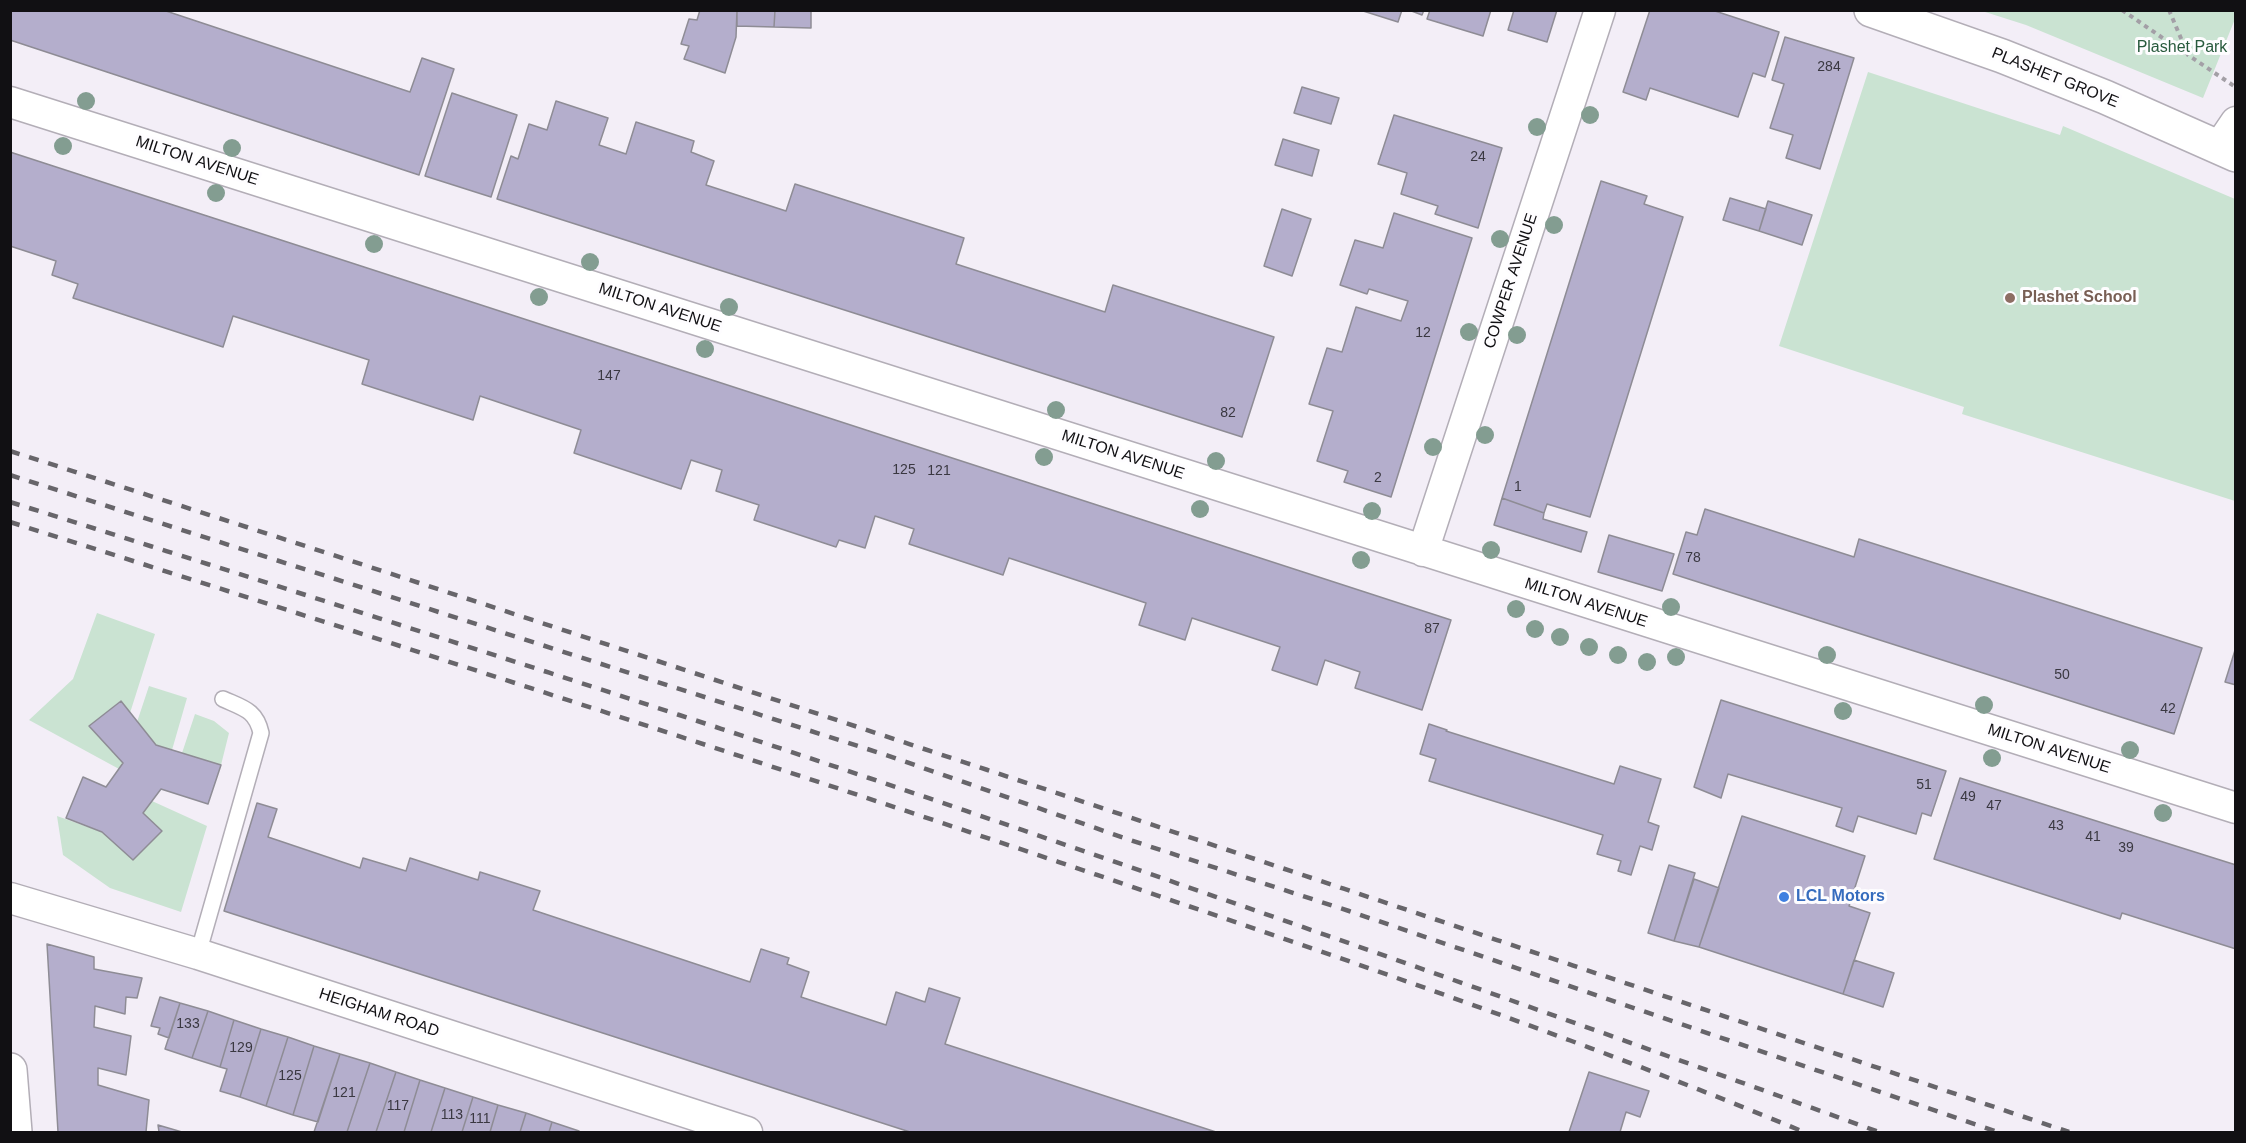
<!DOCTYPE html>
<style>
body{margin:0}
#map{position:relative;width:2246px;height:1143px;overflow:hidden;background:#f3eef7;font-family:Helvetica,sans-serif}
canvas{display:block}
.frame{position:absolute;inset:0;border:12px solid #111013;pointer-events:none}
</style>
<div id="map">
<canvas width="2246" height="1143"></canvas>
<div class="frame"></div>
</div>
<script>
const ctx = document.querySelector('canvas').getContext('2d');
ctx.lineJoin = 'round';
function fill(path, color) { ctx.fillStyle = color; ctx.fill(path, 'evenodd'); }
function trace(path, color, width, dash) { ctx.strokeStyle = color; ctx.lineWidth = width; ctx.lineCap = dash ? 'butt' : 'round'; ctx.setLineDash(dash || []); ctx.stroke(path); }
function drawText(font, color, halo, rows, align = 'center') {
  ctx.font = font + ' Helvetica,sans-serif'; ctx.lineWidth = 6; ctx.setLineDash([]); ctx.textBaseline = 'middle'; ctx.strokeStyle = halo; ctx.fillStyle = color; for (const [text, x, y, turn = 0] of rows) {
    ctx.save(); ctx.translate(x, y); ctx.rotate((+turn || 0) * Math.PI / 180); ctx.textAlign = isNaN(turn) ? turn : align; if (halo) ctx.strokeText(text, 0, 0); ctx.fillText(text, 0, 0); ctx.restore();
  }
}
const green = new Path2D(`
 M2235,10V19L2203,98L2026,25L1982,11Z
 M1868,72L2060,135L2063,126L2235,199V501L1962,414L1964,407L1779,346Z
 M97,613L155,634L130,713L120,701L90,726L123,763L119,769L29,720L73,679Z
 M149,686L187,698L172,750L156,745L137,722Z
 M195,714L214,721L229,733L221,765L182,753Z
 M152,801L207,826L181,912L110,888L63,855L57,816L102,832L162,831L143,813Z`);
const building = new Path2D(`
 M10,10H163L410,92L422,58L454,69L419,175L10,40Z
 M700,10H737L736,37L725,73L684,59L689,46L681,44L689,19L697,20Z
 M737,10H775L774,27L737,26Z
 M775,10H811V28L774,27Z
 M1360,10H1402L1398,22Z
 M1409,10H1424L1422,15Z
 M1430,10H1491L1483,36L1427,19Z
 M1514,10H1557L1547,42L1508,30Z
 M1650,10H1712L1779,32L1765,77L1753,73L1738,117L1650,88L1646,100L1623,92Z
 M1785,37L1854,58L1820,169L1786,158L1793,135L1770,128L1784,84L1772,80Z
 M1302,87L1339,98L1331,124L1294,113Z
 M452,93L517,115L491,197L425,176Z
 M556,101L608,118L599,145L626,154L636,122L694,141L691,152L714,161L706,185L786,211L795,184L964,238L956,264L1105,312L1113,285L1274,337L1242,437L497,199L511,156L518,159L529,124L547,130Z
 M1394,115L1502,148L1478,228L1435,214L1438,206L1401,194L1407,173L1378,164Z
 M1283,139L1319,150L1312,176L1275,165Z
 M10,152L1451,620L1422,710L1355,688L1360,672L1325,660L1317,685L1272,670L1280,647L1192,618L1185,640L1139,625L1146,603L1009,558L1003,575L909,544L914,529L875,516L865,548L839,540L836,547L754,520L759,505L716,491L722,470L691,460L681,489L574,453L581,430L480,396L473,420L362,384L369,360L233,316L223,347L73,298L78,284L52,275L56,261L10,246Z
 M1601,181L1647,196L1644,204L1683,217L1590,517L1547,504L1544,513L1502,498Z
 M1730,198L1766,209L1759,231L1723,220Z
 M1768,201L1812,215L1802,245L1759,231Z
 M1282,209L1311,219L1292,276L1264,266Z
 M1394,213L1472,238L1391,497L1344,482L1348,471L1317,461L1333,411L1309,404L1327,348L1342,352L1356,307L1401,321L1408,301L1369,289L1367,294L1340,285L1355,240L1383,248Z
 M1502,498L1544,513L1543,519L1587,532L1581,552L1494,525Z
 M1705,509L1854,557L1859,539L2202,648L2174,734L1673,574L1686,532L1697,535Z
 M1609,535L1674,554L1662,591L1598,572Z
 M2236,647V685L2225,682Z
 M1721,700L1946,771L1931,816L1922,813L1916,834L1858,816L1853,832L1836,826L1842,808L1728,774L1721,798L1694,787Z
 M121,701L156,745L221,765L208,804L161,789L143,813L162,831L133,860L102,832L66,818L83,777L106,787L123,763L89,726Z
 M1429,724L1447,730L1446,731L1614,784L1620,766L1661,779L1648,822L1659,826L1652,850L1640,846L1631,875L1618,871L1621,861L1597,854L1603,835L1429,781L1436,759L1420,754Z
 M1960,778L2236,865V949L2122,913L2120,919L1934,859Z
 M257,803L277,809L268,837L360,868L363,858L406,871L410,858L478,880L480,872L540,891L533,910L750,982L761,949L789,958L787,964L809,972L801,997L886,1025L896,992L925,1002L929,988L960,998L945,1044L1216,1132H910L224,911Z
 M1742,816L1865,856L1849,906L1870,913L1843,994L1699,947Z
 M1669,865L1695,873L1674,941L1648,933Z
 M1694,879L1719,888L1699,947L1674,941Z
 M47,944L94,957V969L142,978L137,998L126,997L125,1014L95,1006L94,1027L131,1036L126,1075L98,1068V1085L149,1100L146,1132H58Z
 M1854,960L1894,973L1883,1007L1843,994Z
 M160,997L180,1003L169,1038L158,1034L160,1028L151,1026Z
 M180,1003L208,1011L192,1058L165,1049Z
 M208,1011L234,1020L220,1067L192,1058Z
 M234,1020L261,1029L240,1097L220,1091L227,1069L220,1067Z
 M261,1029L288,1037L266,1106L240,1097Z
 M288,1037L314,1046L293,1115L266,1106Z
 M314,1046L340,1054L318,1122L293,1115Z
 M340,1054L370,1063L347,1132H314Z
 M370,1063L396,1072L376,1132H347Z
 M396,1072L420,1080L404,1132H376Z
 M1589,1072L1649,1091L1640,1117L1626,1112L1620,1132H1569Z
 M420,1080L445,1088L431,1132H404Z
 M445,1088L473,1097L462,1132H431Z
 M473,1097L498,1105L490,1132H462Z
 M498,1105L526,1113L520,1132H490Z
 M526,1113L552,1122L549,1132H520Z
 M552,1122L579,1131L578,1132H549Z
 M158,1125L182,1132H159Z`);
const path = new Path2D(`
 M2122,10L2186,54
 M2169,10L2188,55L2234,86`);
const service = new Path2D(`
 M198,954L261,733C256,710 243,708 223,699`);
const minor = new Path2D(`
 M10,102L2236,808
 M2219,147L2236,122
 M1423,551L1600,10
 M10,898L198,954L747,1132`);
const secondary = new Path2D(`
 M1871,10L2002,56L2105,97L2236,155
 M10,1070L15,1132`);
const rail = new Path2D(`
 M10,451C699,671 1384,902 2069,1132
 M10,475L886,755L1130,840L1349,911L1998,1132
 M10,502C297,592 584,682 869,778C1207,892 1544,1011 1879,1132
 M10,522C377,638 743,755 1106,878C1341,958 1575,1037 1804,1132`);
const trees = [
 [86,101],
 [1590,115],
 [1537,127],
 [63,146],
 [232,148],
 [216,193],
 [1554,225],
 [1500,239],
 [374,244],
 [590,262],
 [539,297],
 [729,307],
 [1469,332],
 [1517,335],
 [705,349],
 [1056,410],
 [1485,435],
 [1433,447],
 [1044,457],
 [1216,461],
 [1200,509],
 [1372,511],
 [1491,550],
 [1361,560],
 [1671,607],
 [1516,609],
 [1535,629],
 [1560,637],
 [1589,647],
 [1618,655],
 [1827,655],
 [1676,657],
 [1647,662],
 [1984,705],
 [1843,711],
 [2130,750],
 [1992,758],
 [2163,813]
];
const markers = [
 [2010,298,6,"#8d6e63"],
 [1784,897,6,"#3f7fe0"]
];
const numberNames = [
 ["284",1829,67],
 ["24",1478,157],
 ["12",1423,333],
 ["147",609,376],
 ["82",1228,413],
 ["125",904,470],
 ["121",939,471],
 ["2",1378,478],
 ["1",1518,487],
 ["78",1693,558],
 ["87",1432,629],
 ["50",2062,675],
 ["42",2168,709],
 ["51",1924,785],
 ["49",1968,797],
 ["47",1994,806],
 ["43",2056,826],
 ["41",2093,837],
 ["39",2126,848],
 ["133",188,1024],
 ["129",241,1048],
 ["125",290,1076],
 ["121",344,1093],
 ["117",398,1106],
 ["113",452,1115],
 ["111",480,1119]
];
const parkNames = [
 ["Plashet Park",2182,48]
];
const streetNames = [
 ["PLASHET GROVE",2055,78,22],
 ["MILTON AVENUE",197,161,18],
 ["COWPER AVENUE",1511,281,-72],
 ["MILTON AVENUE",660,308,18],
 ["MILTON AVENUE",1123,455,18],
 ["MILTON AVENUE",1586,603,18],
 ["MILTON AVENUE",2049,749,18],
 ["HEIGHAM ROAD",379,1013,18]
];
const educationNames = [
 ["Plashet School",2022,298]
];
const shopNames = [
 ["LCL Motors",1796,897]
];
fill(green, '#cae3d2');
fill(building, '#b4aecc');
trace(building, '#8e8c95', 1.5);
trace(service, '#b3aeb7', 18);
trace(minor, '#b3aeb7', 33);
trace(secondary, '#b3aeb7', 36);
trace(path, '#a39fa6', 4, [4.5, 4.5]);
trace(service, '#fff', 15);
trace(minor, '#fff', 30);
trace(secondary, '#fff', 33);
trace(rail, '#67656a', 4.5, [10, 10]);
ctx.fillStyle = '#839d91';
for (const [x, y] of trees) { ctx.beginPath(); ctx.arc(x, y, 9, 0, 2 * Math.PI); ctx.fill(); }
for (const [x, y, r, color] of markers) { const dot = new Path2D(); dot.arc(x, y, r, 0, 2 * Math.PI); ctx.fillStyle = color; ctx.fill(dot); trace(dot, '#fefdff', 2); }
drawText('14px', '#3a3841', null, numberNames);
drawText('16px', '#285a3d', '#fefdff', parkNames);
drawText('16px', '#111013', '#fefdff', streetNames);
drawText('bold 16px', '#785e54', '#fefdff', educationNames, 'left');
drawText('bold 16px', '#366cbe', '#fefdff', shopNames, 'left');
</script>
